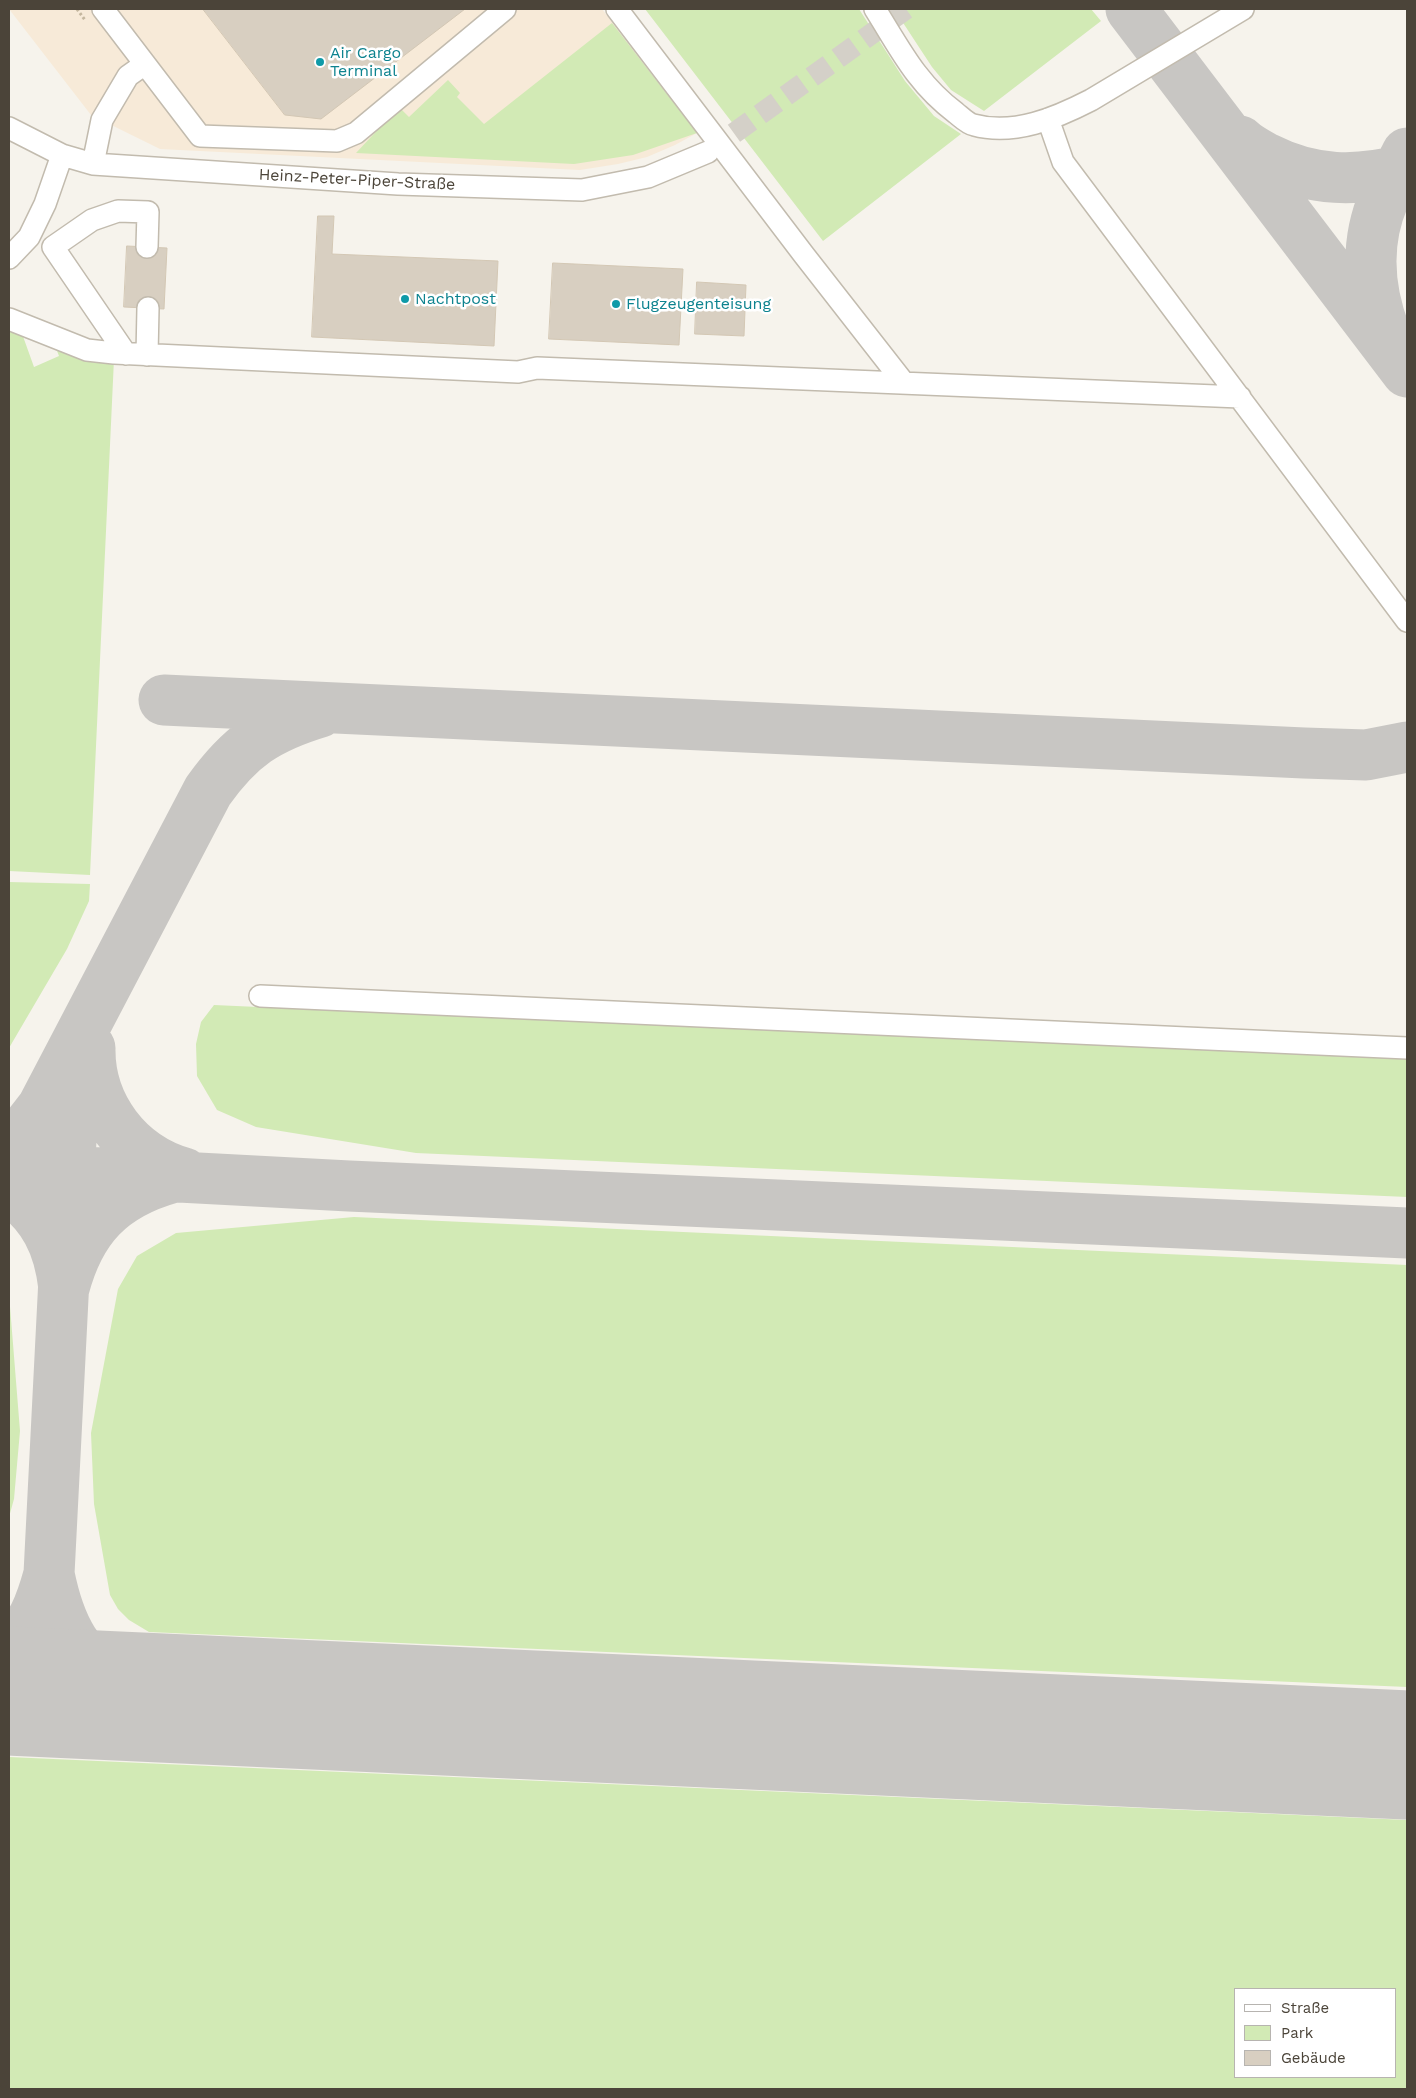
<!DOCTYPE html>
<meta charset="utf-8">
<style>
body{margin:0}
#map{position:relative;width:1416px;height:2098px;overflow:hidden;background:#f6f3ec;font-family:"Work Sans",sans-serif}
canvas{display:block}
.frame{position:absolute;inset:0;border:10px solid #4b4439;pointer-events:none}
.legend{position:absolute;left:1234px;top:1988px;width:162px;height:90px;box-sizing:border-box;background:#fff;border:1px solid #b7b4b0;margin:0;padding:6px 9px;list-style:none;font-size:15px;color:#4b4439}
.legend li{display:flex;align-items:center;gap:10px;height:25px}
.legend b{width:25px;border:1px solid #b7b4b0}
</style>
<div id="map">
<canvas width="1416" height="2098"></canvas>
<div class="frame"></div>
<ul class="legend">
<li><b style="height:6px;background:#fff"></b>Straße</li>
<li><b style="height:14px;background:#d2eab5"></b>Park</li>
<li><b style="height:14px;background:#d8cfc1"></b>Gebäude</li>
</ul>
</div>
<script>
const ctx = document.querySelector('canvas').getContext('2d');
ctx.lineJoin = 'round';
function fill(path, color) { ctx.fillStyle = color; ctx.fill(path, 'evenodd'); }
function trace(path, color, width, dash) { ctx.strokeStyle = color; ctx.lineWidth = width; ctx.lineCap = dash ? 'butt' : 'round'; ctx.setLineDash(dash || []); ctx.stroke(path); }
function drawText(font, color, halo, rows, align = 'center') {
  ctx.font = font + ' "Work Sans",sans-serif'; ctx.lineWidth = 5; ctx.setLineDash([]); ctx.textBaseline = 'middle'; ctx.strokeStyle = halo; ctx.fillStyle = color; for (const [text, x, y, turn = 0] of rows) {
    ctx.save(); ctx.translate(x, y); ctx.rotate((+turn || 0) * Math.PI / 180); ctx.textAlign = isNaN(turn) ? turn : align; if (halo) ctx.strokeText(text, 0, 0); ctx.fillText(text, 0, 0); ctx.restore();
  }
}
const commercial = new Path2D(`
 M9,9H602L697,133L675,145L647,157L618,164L580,170L160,149L91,115Z`);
const green = new Path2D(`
 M645,9H859L905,81L934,116L961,134L823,241Z
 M894,9H1091L1101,21L984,111L951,90L932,67Z
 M612,23L697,133L633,155L574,164L356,153L399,107L409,117L448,80L460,93L457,97L484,124Z
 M9,325L20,328L34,367L59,356L54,343L114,359L90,875L9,871Z
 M9,882L90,884L89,901L67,949L9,1048Z
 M214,1005L1407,1059V1197L416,1153L256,1127L217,1110L197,1076L196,1044L201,1022Z
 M354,1217L1407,1265V1687L149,1632L129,1620L118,1609L110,1595L94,1504L91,1433L118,1289L137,1256L176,1233Z
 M9,1294L20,1431L14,1499L9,1517Z
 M9,1757L1407,1820V2089H9ZM1235,1989H1395V2077H1235Z`);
const taxiway = new Path2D(`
 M1131,9L1407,372
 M1240,141C1247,148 1257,153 1266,158C1313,182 1357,182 1407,169
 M1385,333C1368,288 1365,242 1384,198C1390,182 1400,168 1407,153
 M164,700L1304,753L1366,755L1407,747
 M81,1034L76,1055L73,1101L49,1574C59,1624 77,1665 127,1685C141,1691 157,1694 172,1698
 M90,1048C89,1106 128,1157 184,1173
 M9,1142L28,1126L42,1108L208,791C240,746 267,728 320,712
 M9,1168L349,1186L1407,1233
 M9,1189C44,1215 59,1244 64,1288C80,1228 111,1195 171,1178
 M9,1651C32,1626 40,1607 49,1574`);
const runway = new Path2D(`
 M9,1691L1407,1755`);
const building = new Path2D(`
 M203,9H465L321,119L285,115Z
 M318,216H334L332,254L498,261L494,346L312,337Z
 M127,246L167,248L164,309L124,307Z
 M553,263L683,269L679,345L549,339Z
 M697,282L746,285L744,336L695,334Z`);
const minorTunnel = new Path2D(`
 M708,152L906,9`);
const path = new Path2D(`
 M77,9L85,20`);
const minor = new Path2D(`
 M103,9L200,136L337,141L356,133L505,9
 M617,9L804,255L904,383
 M875,9C900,49 917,84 956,113C961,117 968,124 974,125C1014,136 1056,118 1091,100L1243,9
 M1048,119L1063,162L1407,621
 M9,128L62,155L93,164L398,184L582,190L648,177L708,152
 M93,164L102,120L128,76L145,64
 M9,258L29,237L45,204L62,155
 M9,319L87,350L114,353L518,372L537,368L1240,397
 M126,354L53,247L92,220L118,211L148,212L147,247
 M147,355L148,308
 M260,996L1407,1048`);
const markers = [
 [320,62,5,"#0f9aa8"],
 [405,299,5,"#0f9aa8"],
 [616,304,5,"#0f9aa8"]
];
const cultureNames = [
 ["Air Cargo",330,53],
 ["Terminal",330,71],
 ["Nachtpost",415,299],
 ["Flugzeugenteisung",626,304]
];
const streetNames = [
 ["Heinz-Peter-Piper-Straße",357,180,3]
];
fill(commercial, '#f7ead8');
fill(green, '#d2eab5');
trace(taxiway, '#c8c6c3', 51);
trace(runway, '#c8c6c3', 129);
fill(building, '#d8cfc1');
trace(building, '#d3c7b4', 1);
trace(minorTunnel, '#d4d0c8', 21, [21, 11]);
trace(minor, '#c2bbae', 24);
trace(path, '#c4b79f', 3, [2.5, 2.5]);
trace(minor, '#fff', 21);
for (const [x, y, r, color] of markers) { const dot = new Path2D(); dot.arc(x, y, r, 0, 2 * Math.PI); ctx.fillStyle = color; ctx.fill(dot); trace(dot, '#fff', 2); }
drawText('16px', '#0d838f', '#fff', cultureNames, 'left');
drawText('16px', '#4b4439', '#fff', streetNames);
</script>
